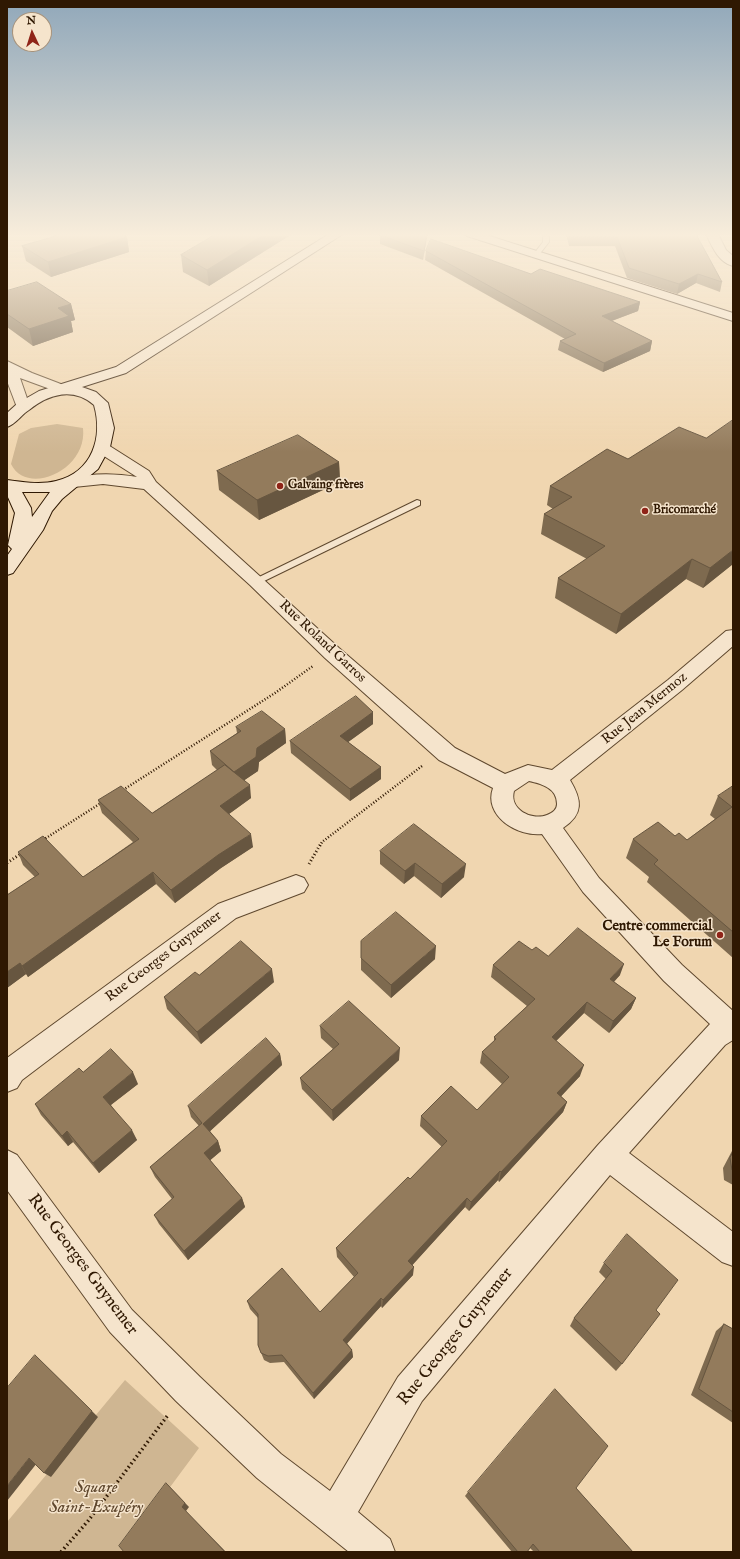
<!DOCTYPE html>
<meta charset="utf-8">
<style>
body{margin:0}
#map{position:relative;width:740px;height:1559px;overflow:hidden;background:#f0d6b0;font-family:"IM FELL English",serif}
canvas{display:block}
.frame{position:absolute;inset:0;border:8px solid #2f1802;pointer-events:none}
.north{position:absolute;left:12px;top:12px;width:40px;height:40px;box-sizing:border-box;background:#f5e4cc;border:1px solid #a6927b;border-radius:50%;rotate:356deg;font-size:11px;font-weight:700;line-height:16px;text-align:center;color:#2f1802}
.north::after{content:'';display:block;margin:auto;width:14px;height:18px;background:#8f2418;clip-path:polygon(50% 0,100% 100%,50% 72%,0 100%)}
</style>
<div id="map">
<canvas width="740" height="1559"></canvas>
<div class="frame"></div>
<div class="north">N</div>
</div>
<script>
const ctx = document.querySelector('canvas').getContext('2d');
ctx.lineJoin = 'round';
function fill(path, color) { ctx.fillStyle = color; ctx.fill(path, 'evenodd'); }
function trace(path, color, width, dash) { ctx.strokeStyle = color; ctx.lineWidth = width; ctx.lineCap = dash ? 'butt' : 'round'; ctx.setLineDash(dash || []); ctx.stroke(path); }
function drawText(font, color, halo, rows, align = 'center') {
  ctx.font = font + ' "IM FELL English",serif'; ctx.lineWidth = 3; ctx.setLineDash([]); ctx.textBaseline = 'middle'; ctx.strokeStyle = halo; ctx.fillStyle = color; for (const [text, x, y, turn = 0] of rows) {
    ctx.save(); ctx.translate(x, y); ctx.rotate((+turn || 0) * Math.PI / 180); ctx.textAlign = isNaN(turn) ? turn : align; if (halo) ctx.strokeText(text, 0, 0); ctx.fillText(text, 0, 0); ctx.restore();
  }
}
const green = new Path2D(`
 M57,424L83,428C88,470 27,497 11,464L19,434L31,428Z
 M125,1380L199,1448L122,1552H7V1522Z`);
const pathFar2 = new Path2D(`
 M123,790L275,693L313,666
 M43,840L101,803
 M320,846L322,842L422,766`);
const pathFar1 = new Path2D(`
 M7,863L22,853
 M309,864L320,845`);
const path = new Path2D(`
 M61,1552L88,1521L168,1415`);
const service = new Path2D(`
 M543,234H549V242L538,256H534L533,255L543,242Z
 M417,500L420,501V505L260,583L256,584L251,581Z`);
const minor = new Path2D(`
 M706,234H718L726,250L733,256V266C718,262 712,246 706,234Z
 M7,361L32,373L66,386L68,389L66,392L61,393L20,378L30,407L28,410H18L7,381Z
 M102,443L108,445L149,471L156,482L339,648L455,748L505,774L528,765L552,770L668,680L726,631L733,630V646L682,690L570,780C582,800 584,814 563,828L599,878L682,965L733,1011V1040L725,1045L629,1153L733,1232V1266L722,1262L610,1175L422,1401L358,1512L390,1539L395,1552H349L257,1478L176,1401L110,1332L7,1190V1150L17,1155L132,1310L200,1377L281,1454L330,1491L398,1377L598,1145L710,1024L664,981L583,892L542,834C518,837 483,816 493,788L439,760L325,658L250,585L144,489L103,484L74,487L68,485L66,482L68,479C91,473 114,473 137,477L96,451L94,448L96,445ZM529,781C542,784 557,788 557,804C557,810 552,813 547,815C531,821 509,809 514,791Z
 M296,875L304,878L308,885L304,892L236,918L22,1080L17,1088L7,1092V1058L218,904Z`);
const secondary = new Path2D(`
 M329,234H343L126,373L82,387L96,392L108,403L114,428L110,447L98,469L62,499L52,511L43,530L13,573L7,575V556L12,549L8,545L15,513L7,495V480C23,482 40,485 56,481C93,472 103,437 94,405C73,387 49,394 29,410C21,415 16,424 7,427V413L18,403L39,391L116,367ZM22,492H50L32,517L31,508Z
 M465,234H483L733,313V321L467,236Z`);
const wall = new Path2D(`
 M62,234H121L127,237L129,252L51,277L26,261L22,246Z
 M216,234H292L209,286L183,272L181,255Z
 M383,234H427L423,260L380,244V235Z
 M566,234H696L722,282L720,292L696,283L677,294L627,278L615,246H569Z
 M426,251L531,274L640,302L638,311L612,321L652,341L650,351L603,372L558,350L560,341L565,339L425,260Z
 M7,291L71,304L75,320L71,321L73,332L33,346L7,327Z
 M706,438L733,564L703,588L686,579L616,634L555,598L558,578L587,559L541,534L544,514L553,509L547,505L550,486L628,459Z
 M339,462L340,482L259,520L219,490L217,471Z
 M373,712V724L348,742L381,767V779L350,801L291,753L290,741Z
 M236,727L285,729L286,743L259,762L258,771L244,780L251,798L229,814L253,847L221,868L175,903L156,884L28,977L26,974L7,988V895L35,877L23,865L18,852L83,877L133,842L102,813L98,800L152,813L217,770L212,765L210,751L237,733Z
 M733,786V958L647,882L649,877L626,858L633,839L675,836L687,840L715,819L710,815L718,796Z
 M380,851L464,877L441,898L414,876L404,884L380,864Z
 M361,941L435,959L391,998L361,970Z
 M532,950L548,956L620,975L614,982L636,998L631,1009L609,1033L584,1013L556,1041L580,1076L561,1096L567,1102L563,1112L499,1182L498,1180L469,1211L465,1207L412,1265L413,1275L382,1308L381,1306L347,1343L352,1350L353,1357L314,1399L284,1362L270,1363L264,1360L258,1345V1318L250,1309L247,1301L320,1312L354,1277L337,1257L336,1248L410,1179L442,1147L420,1126L421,1116L477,1110L502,1084L480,1063L482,1052L494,1041V1037L527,1006L491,977L493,965Z
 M199,975L274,982L201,1044L167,1009L164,997Z
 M320,1026L399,1060L333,1121L302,1089L300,1078L333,1049L321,1038Z
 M280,1054L282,1065L210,1131L218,1141L221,1151L210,1160L242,1198L245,1207L188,1260L159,1224L154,1215L172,1199L155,1177L150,1167L199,1126L191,1117L188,1106Z
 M83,1072L138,1084L111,1105L137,1140L99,1173L73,1142L68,1146L41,1115L35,1104Z
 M733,1149V1185L724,1180L723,1168Z
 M604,1263L656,1310L622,1364L616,1371L570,1326L574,1318L606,1279L599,1272Z
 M724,1324L733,1329V1423L691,1395L716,1331Z
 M576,1488L633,1552H534L530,1548L527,1552H512L465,1496L468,1492Z`);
const shadedWall = new Path2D(`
 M265,234H292L209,286L207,270Z
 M427,234V237L423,260L424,251Z
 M127,237L129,252L51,277L48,262Z
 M698,274L696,283L677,294L679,284Z
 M640,302L638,311L600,325L602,316Z
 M71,304L75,320L71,321L73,332L33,346L29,329L58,308Z
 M652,341L650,351L603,372L604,363Z
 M339,462L340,482L259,520L257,500Z
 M733,550V564L703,588L710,568Z
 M692,559L686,579L616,634L621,614Z
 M373,712V724L340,748V736Z
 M285,729L286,743L259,762L258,771L236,786L234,772L257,748Z
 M381,767V779L350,801V789Z
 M250,785L251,798L222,819L220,806Z
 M251,834L253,847L221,868L175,903L171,890L218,855Z
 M415,863L414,876L404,884L405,871Z
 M466,864L464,877L441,898L442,884Z
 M153,872L156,884L28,977L22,966Z
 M436,946L435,959L391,998V985Z
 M20,963L26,974L7,988V972Z
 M624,964L620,975L606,990L610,979Z
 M272,969L274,982L201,1044L197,1032Z
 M636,998L631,1009L609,1033L613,1021Z
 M587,1002L584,1013L549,1048L552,1037Z
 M400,1048L399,1060L333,1121L332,1110Z
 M280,1054L282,1065L207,1134L203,1124Z
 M584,1065L580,1076L554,1104L557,1093Z
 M133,1072L138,1084L108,1107L103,1097Z
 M567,1102L563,1112L499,1182L501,1172Z
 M132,1130L137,1140L99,1173L93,1163Z
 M67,1131L73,1142L68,1146L62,1136Z
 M218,1141L221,1151L207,1163L204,1153Z
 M500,1171L498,1180L469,1211L471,1202Z
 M242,1198L245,1207L188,1260L184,1251Z
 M467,1198L465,1207L408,1270V1261Z
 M414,1267L413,1275L382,1308L383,1300Z
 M381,1298V1306L344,1347L343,1340Z
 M352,1350L353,1357L314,1399L313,1393Z
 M35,1355L98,1417L51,1477L44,1473Z
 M29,1458L37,1463L7,1501V1486Z
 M166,1483L189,1507L186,1511L226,1552H225L182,1507Z`);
const building = new Path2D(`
 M63,234H121L127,237L48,262L22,246Z
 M216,234H265L207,270L181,255Z
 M383,234H427L424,251L380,235Z
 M570,234H696L722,282L698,274L679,284L629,268L617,237H571Z
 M431,239L531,274L540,269L640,302L602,316L652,341L604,363L560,341L576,334L426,251Z
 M37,282L71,304L58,308L69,316L29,329L7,314V291Z
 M733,420V550L710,568L692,559L621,614L558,578L605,546L544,514L572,497L550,486L607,449L628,459L679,427L706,438Z
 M298,435L339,462L257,500L217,471Z
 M356,696L373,712L340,736L381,767L350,789L290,741Z
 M262,711L285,729L257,748L256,757L234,772L210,751L241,731L236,727Z
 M225,765L250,785L220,806L251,834L218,855L171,890L153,872L22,966L20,963L7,972V895L39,874L18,852L43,836L83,877L139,839L98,800L121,786L152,813Z
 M733,786V932L654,864L658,860L633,839L658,822L675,836L679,833L687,840L732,807L718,796Z
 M414,824L466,864L442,884L415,863L405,871L380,851Z
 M396,912L436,946L391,985L361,958V941Z
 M578,928L624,964L610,979L636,998L613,1021L587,1002L552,1037L584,1065L557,1093L567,1102L501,1172L500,1171L471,1202L467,1198L408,1261L414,1267L383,1300L381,1298L343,1340L352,1350L313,1393L282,1355L268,1356L261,1353L258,1345V1314L247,1301L282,1268L320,1312L358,1273L336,1248L408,1177L410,1179L447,1141L421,1116L451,1086L477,1110L509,1077L482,1052L496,1039L494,1037L535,999L493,965L519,941L532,950L536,947L548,956Z
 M241,941L272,969L197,1032L164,997L195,972L199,975Z
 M349,1001L400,1048L332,1110L300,1078L339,1044L320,1026Z
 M266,1038L280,1054L203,1124L218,1141L204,1153L242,1198L184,1251L154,1215L174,1197L150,1167L202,1123L188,1106Z
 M111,1049L133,1072L103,1097L132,1130L93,1163L67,1131L62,1136L35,1104L79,1068L83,1072Z
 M733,1152V1171L732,1170L730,1158Z
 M627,1234L678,1280L656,1310L660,1314L622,1364L574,1318L612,1271L604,1263Z
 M724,1324L733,1329V1412L699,1389Z
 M35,1355L92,1411L44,1473L29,1458L7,1486V1388Z
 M555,1389L608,1446L576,1488L633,1552H540L533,1544L527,1552H518L468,1492Z
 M166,1483L185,1503L182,1507L225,1552H124L119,1546Z`);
const markers = [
 [280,486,4,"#8f2418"],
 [645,511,4,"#8f2418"],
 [720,935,4,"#8f2418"]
];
const farPoinames = [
 ["Galvaing frères",288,486],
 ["Bricomarché",653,511]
];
const streetNames = [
 ["Rue Roland Garros",322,642,43],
 ["Rue Jean Mermoz",645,709,-39],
 ["Rue Georges Guynemer",164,957,-37]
];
const poiNames = [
 ["Centre commercial",712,927],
 ["Le Forum",712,943]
];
const nearStreetnames = [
 ["Rue Georges Guynemer",82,1265,53],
 ["Rue Georges Guynemer",456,1337,-51]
];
const nearParknames = [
 ["Square",96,1489],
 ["Saint-Exupéry",96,1509]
];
fill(green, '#cfb692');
trace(service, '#5f482e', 2);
trace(minor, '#5f482e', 2);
trace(secondary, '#2f1802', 2);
trace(pathFar2, '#2f1802', 2.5, [1, 2]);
trace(pathFar1, '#2f1802', 3, [1, 2.5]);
trace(path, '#2f1802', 3.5, [1.5, 3]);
fill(service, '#f5e4cc');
fill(minor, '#f5e4cc');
fill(secondary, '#f5e4cc');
fill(wall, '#7e6a4f');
fill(shadedWall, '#675640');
fill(building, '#937b5c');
trace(building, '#675640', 1);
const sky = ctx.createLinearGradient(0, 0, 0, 452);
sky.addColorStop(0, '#91a8ba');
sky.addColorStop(0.52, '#f8eddb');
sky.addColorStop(1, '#f8eddb00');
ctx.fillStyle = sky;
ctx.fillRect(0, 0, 740, 452);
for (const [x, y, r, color] of markers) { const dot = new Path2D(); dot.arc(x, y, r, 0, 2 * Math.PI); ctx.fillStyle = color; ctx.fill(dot); trace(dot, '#f5e4cc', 1.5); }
drawText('bold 12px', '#2f1802', '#f5e4cc', farPoinames, 'left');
drawText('14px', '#2f1802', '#f5e4cc', streetNames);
drawText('bold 14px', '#2f1802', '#f5e4cc', poiNames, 'right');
drawText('17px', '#2f1802', '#f5e4cc', nearStreetnames);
drawText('italic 17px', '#5f472d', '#f5e4cc', nearParknames);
</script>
